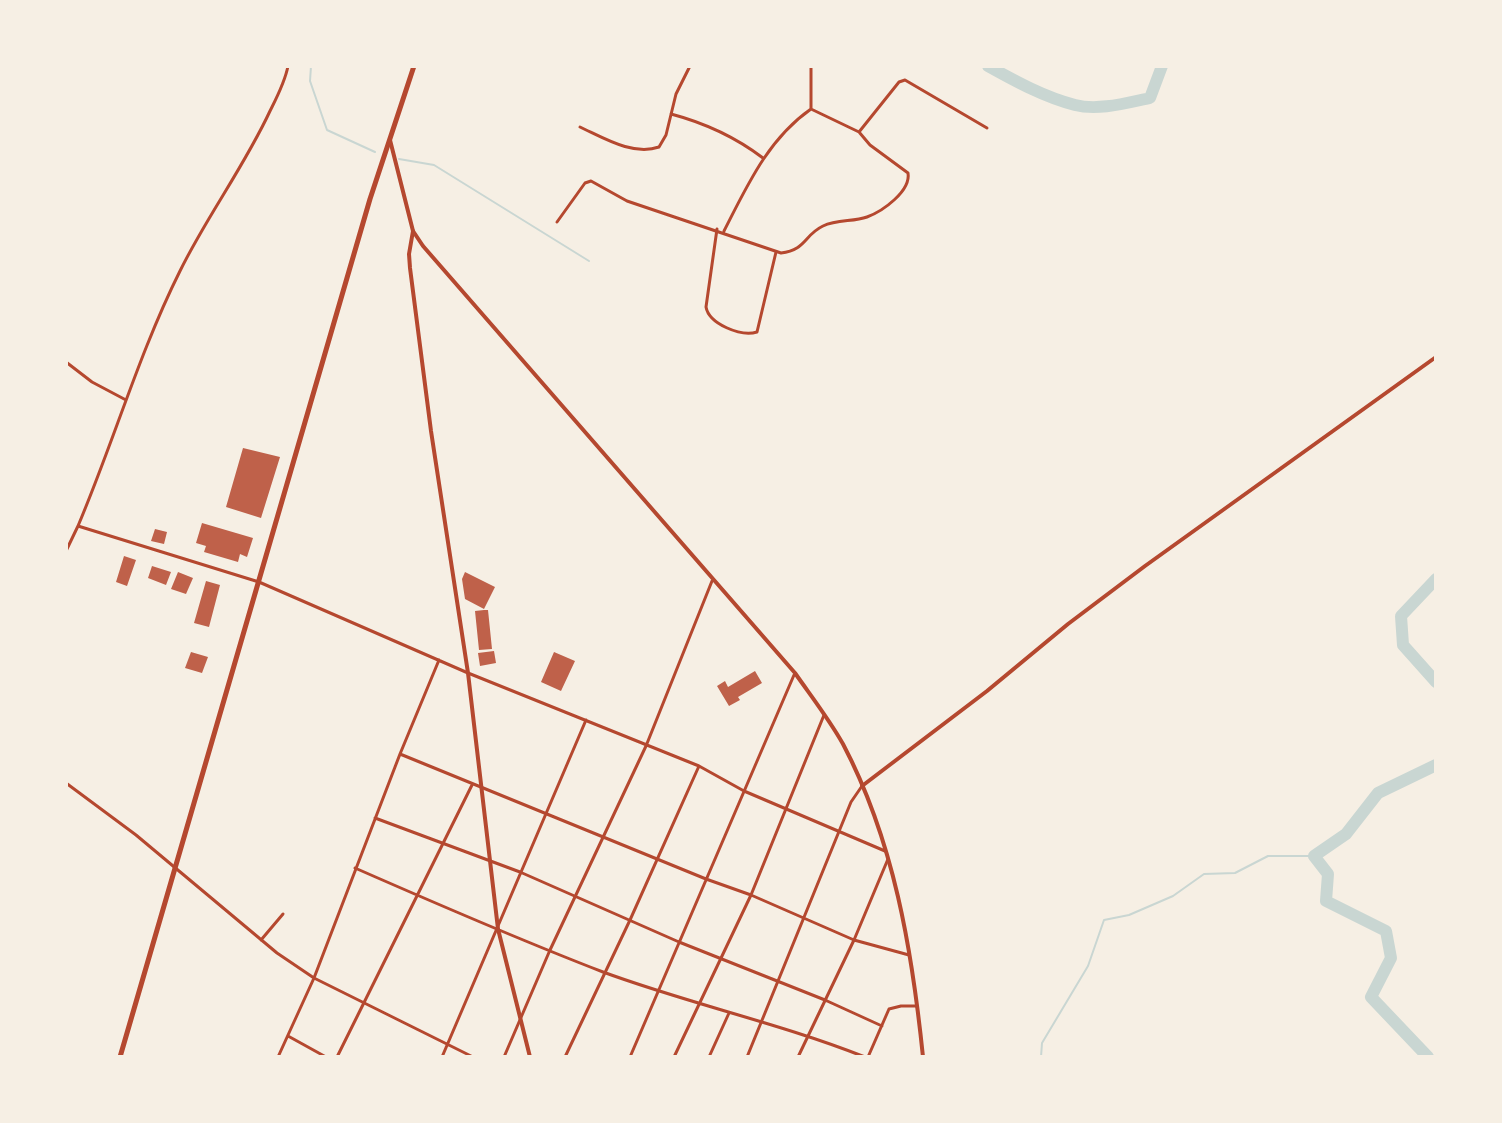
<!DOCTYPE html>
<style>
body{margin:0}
#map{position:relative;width:1502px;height:1123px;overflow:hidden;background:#f6efe4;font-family:"Noto Sans",sans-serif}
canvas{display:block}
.frame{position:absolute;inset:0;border:68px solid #f6efe4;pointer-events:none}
</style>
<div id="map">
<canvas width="1502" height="1123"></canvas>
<div class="frame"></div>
</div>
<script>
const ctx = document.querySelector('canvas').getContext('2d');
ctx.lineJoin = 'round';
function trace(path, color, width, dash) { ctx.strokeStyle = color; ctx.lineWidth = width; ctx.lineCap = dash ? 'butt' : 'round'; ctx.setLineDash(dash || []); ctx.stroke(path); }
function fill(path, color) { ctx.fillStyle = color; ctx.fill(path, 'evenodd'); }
const stream = new Path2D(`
 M311,66L310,81L327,130L375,152
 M399,159L434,165L589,261
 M1041,1057L1042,1043L1088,966L1104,920L1129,915L1173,896L1204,874L1235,873L1268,856H1314`);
const river = new Path2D(`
 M988,66C1015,81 1044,97 1075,105C1098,111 1126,103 1150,98L1162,66
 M1436,579L1401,616L1403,645L1436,682
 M1428,1057L1371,997L1391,958L1386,931L1326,901L1328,874L1314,856L1346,834L1378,793L1436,765`);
const building = new Path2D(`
 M243,448L280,457L261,518L226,507Z
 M202,523L253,538L247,557L240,554L238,562L204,552L206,546L196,543Z
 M155,529L167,532L164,544L151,541Z
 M124,556L136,560L127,586L116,582Z
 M152,566L171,572L166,585L148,578Z
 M178,572L193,578L186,594L171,589Z
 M465,572L495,587L484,609L465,599L462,579Z
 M206,581L220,585L209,627L194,623Z
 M484,610H488L492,649L479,650L475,611Z
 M494,651L496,663L480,666L478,653Z
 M191,652L208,657L202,673L185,668Z
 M554,652L575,661L561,691L541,682Z
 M755,671L762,683L738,697L740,700L729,706L717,686L725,681L728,687Z`);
const minor = new Path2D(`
 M671,114C705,123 734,136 763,158
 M580,127C604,138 633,156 659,147L666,135L676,94L690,66
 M859,132L899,82L905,80L987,128
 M557,222L585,183L591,181L627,201L781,253C806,250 804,235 823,226C837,219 853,222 867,217C883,211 911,191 908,173L870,145L859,132L811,109V66
 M717,229L706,307C709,324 741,337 757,332L776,252
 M724,231C747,186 768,139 811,109
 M66,362L92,382L126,400
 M78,526C114,441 139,353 180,271C207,216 244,167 270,111C277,97 285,82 288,66
 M66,551L78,526L259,582L468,673L699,766L744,791L885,851
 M400,754L706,879L751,895L854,940L909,955
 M66,783L136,835L277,953L314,978L473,1057
 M375,818L520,872L679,942L825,1000L882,1026
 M355,868C437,904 520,940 603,972C690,1004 779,1023 865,1057
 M261,940L283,914
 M288,1036L326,1057
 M278,1057L314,978L400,754L439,660
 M337,1057L472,785
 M442,1057L586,720
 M504,1057L550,950L646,746L712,581
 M565,1057L630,920L699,766
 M630,1057L794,675
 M674,1057L751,895L824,715
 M709,1057L729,1013
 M747,1057L851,802L862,786
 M798,1057L854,940L888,859
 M868,1057L889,1009L901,1006H917`);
const tertiary = new Path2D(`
 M413,231L409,254L410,268L431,431L468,673L498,929L530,1057
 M862,786L987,691L1068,624L1145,566L1436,357`);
const secondary = new Path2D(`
 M390,140L413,231L423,246L795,673C811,696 829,719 843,744C894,841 912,950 923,1057`);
const trunk = new Path2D(`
 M120,1057L370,199L414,66`);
trace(stream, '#c9d6d2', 2);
trace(river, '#c9d6d2', 12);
fill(building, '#bf614a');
trace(minor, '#b5482f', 3);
trace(tertiary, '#b5482f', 4);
trace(secondary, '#b5482f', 4);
trace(trunk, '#b5482f', 5);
</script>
